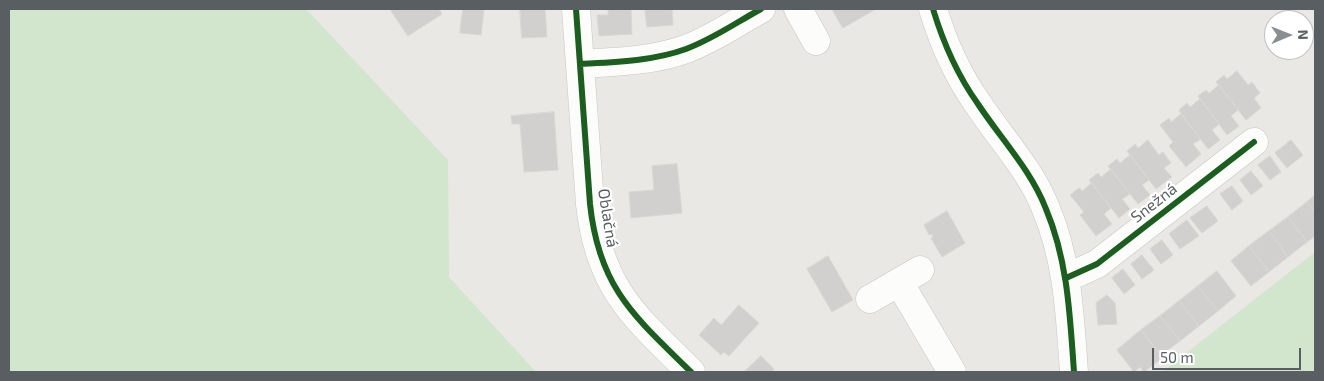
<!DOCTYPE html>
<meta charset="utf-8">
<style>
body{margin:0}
#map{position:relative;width:1324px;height:381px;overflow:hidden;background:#e9e8e4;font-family:"Exo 2",sans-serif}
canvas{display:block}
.frame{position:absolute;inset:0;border:10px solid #595e62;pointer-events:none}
.north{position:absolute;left:1264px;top:10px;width:50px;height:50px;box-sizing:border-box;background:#fff;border:1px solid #bdbfc0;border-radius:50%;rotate:89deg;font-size:14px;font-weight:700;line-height:20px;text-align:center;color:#595e62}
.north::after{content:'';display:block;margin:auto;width:18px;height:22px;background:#8b8e90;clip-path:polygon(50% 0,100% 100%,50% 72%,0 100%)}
.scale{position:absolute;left:1152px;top:348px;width:149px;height:22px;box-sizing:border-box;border:2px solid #595e62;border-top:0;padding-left:6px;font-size:15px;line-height:18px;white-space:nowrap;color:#595e62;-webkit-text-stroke:4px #fff;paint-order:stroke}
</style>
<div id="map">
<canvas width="1324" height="381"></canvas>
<div class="frame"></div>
<div class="north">N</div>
<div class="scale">50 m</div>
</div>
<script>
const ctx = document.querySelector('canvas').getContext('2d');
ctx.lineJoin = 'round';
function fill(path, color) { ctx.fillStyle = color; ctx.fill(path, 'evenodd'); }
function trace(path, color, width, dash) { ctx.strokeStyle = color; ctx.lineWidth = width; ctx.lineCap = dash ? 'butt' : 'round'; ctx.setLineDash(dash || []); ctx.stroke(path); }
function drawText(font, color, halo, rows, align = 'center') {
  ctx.font = font + ' "Exo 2",sans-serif'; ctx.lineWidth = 4.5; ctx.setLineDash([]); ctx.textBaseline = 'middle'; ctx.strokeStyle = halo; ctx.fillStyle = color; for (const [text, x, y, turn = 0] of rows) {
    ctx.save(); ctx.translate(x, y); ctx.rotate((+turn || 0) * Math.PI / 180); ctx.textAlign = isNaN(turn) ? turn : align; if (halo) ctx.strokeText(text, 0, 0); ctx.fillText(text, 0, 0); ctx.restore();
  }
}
const green = new Path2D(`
 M9,9H306L448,160L449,277L536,372H9Z
 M1315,252V372H1162Z`);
const building = new Path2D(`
 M390,9H439L442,14L408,36Z
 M463,9H484L481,35L460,33Z
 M520,9H545L547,37L522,38Z
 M608,9H631L632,34L599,36L597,15H608Z
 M645,9H672L673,25L647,27Z
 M832,9H876L843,28Z
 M1237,71L1248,85L1252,82L1260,93L1254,98L1261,108L1246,120L1216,82L1224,75L1227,79Z
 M1219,85L1238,110L1231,116L1239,126L1227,135L1198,96L1206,90L1209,93Z
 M1200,99L1219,124L1212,130L1220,140L1208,149L1179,110L1187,103L1190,107Z
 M554,112L558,170L524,172L520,124H512L511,116Z
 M1181,114L1201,139L1193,144L1201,154L1186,167L1169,146L1173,142L1160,125L1169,118L1171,122Z
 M1148,140L1159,155L1163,152L1171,163L1164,168L1172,177L1156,189L1127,151L1135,144L1138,148Z
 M1291,140L1303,155L1287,168L1275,153Z
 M1130,155L1149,180L1142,185L1150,195L1138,204L1108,166L1117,159L1120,163Z
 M1270,156L1281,172L1270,180L1258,165Z
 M677,164L682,213L631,218L629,192L654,190L652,166Z
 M1111,169L1130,194L1122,199L1130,209L1119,218L1089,180L1098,173L1101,177Z
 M1251,171L1263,186L1251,195L1240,180Z
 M1092,183L1111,208L1104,214L1112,224L1096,236L1080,215L1084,212L1070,195L1079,188L1082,191Z
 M1232,186L1243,201L1232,210L1220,194Z
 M1315,195V213L1307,202Z
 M1307,202L1315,213V236L1307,242L1288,217Z
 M1207,206L1218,221L1202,233L1190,218Z
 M947,211L965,243L942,257L931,238L933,237L932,234L929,235L924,225Z
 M1288,217L1307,242L1288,257L1269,231Z
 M1187,220L1199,236L1180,249L1169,234Z
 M1269,231L1288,257L1269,272L1249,246Z
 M1162,240L1173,255L1161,264L1150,249Z
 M1249,246L1269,272L1251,286L1231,261Z
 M1142,255L1154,270L1142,279L1131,264Z
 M828,256L853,300L832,312L807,269Z
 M1123,269L1135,285L1124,294L1112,278Z
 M1217,271L1236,296L1218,311L1198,286Z
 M1198,286L1218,311L1199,326L1179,301Z
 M1107,295L1115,303L1117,324L1098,325L1096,303Z
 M1179,301L1199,326L1180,341L1160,316Z
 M739,305L759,323L729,356L724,352L721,355L699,335L714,318L721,325Z
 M1160,316L1180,341L1161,355L1141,330Z
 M1141,330L1163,358L1144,372L1140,367L1134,372L1117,350Z
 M761,356L774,369L772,372H744Z`);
const minor = new Path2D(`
 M576,9L590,204C599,288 634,316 691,372
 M798,9L816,41
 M933,9C943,42 958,76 978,104C1001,139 1031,170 1046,209C1068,261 1070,317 1074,372
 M580,64C616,62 653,61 686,49C713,39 737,22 761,9
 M1066,278L1097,264L1254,142
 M899,282L952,372
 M870,299L920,270`);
const cycleway = new Path2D(`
 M576,9L590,204C599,288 634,316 691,372
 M933,9C943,42 958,76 978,104C1001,139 1031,170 1046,209C1068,261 1070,317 1074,372
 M580,64C616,62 653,61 686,49C713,39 737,22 761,9
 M1066,278L1097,264L1254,142`);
const streetNames = [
 ["Snežná",1154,203,-38],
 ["Oblačná",608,218,81]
];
fill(green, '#d2e6ce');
fill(building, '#d1d0ce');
trace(building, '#d8d7d3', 1);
trace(minor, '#c6c6c6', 29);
trace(minor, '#fcfcfb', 28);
trace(cycleway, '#1b5e20', 6);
drawText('16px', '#595e62', '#fff', streetNames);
</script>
